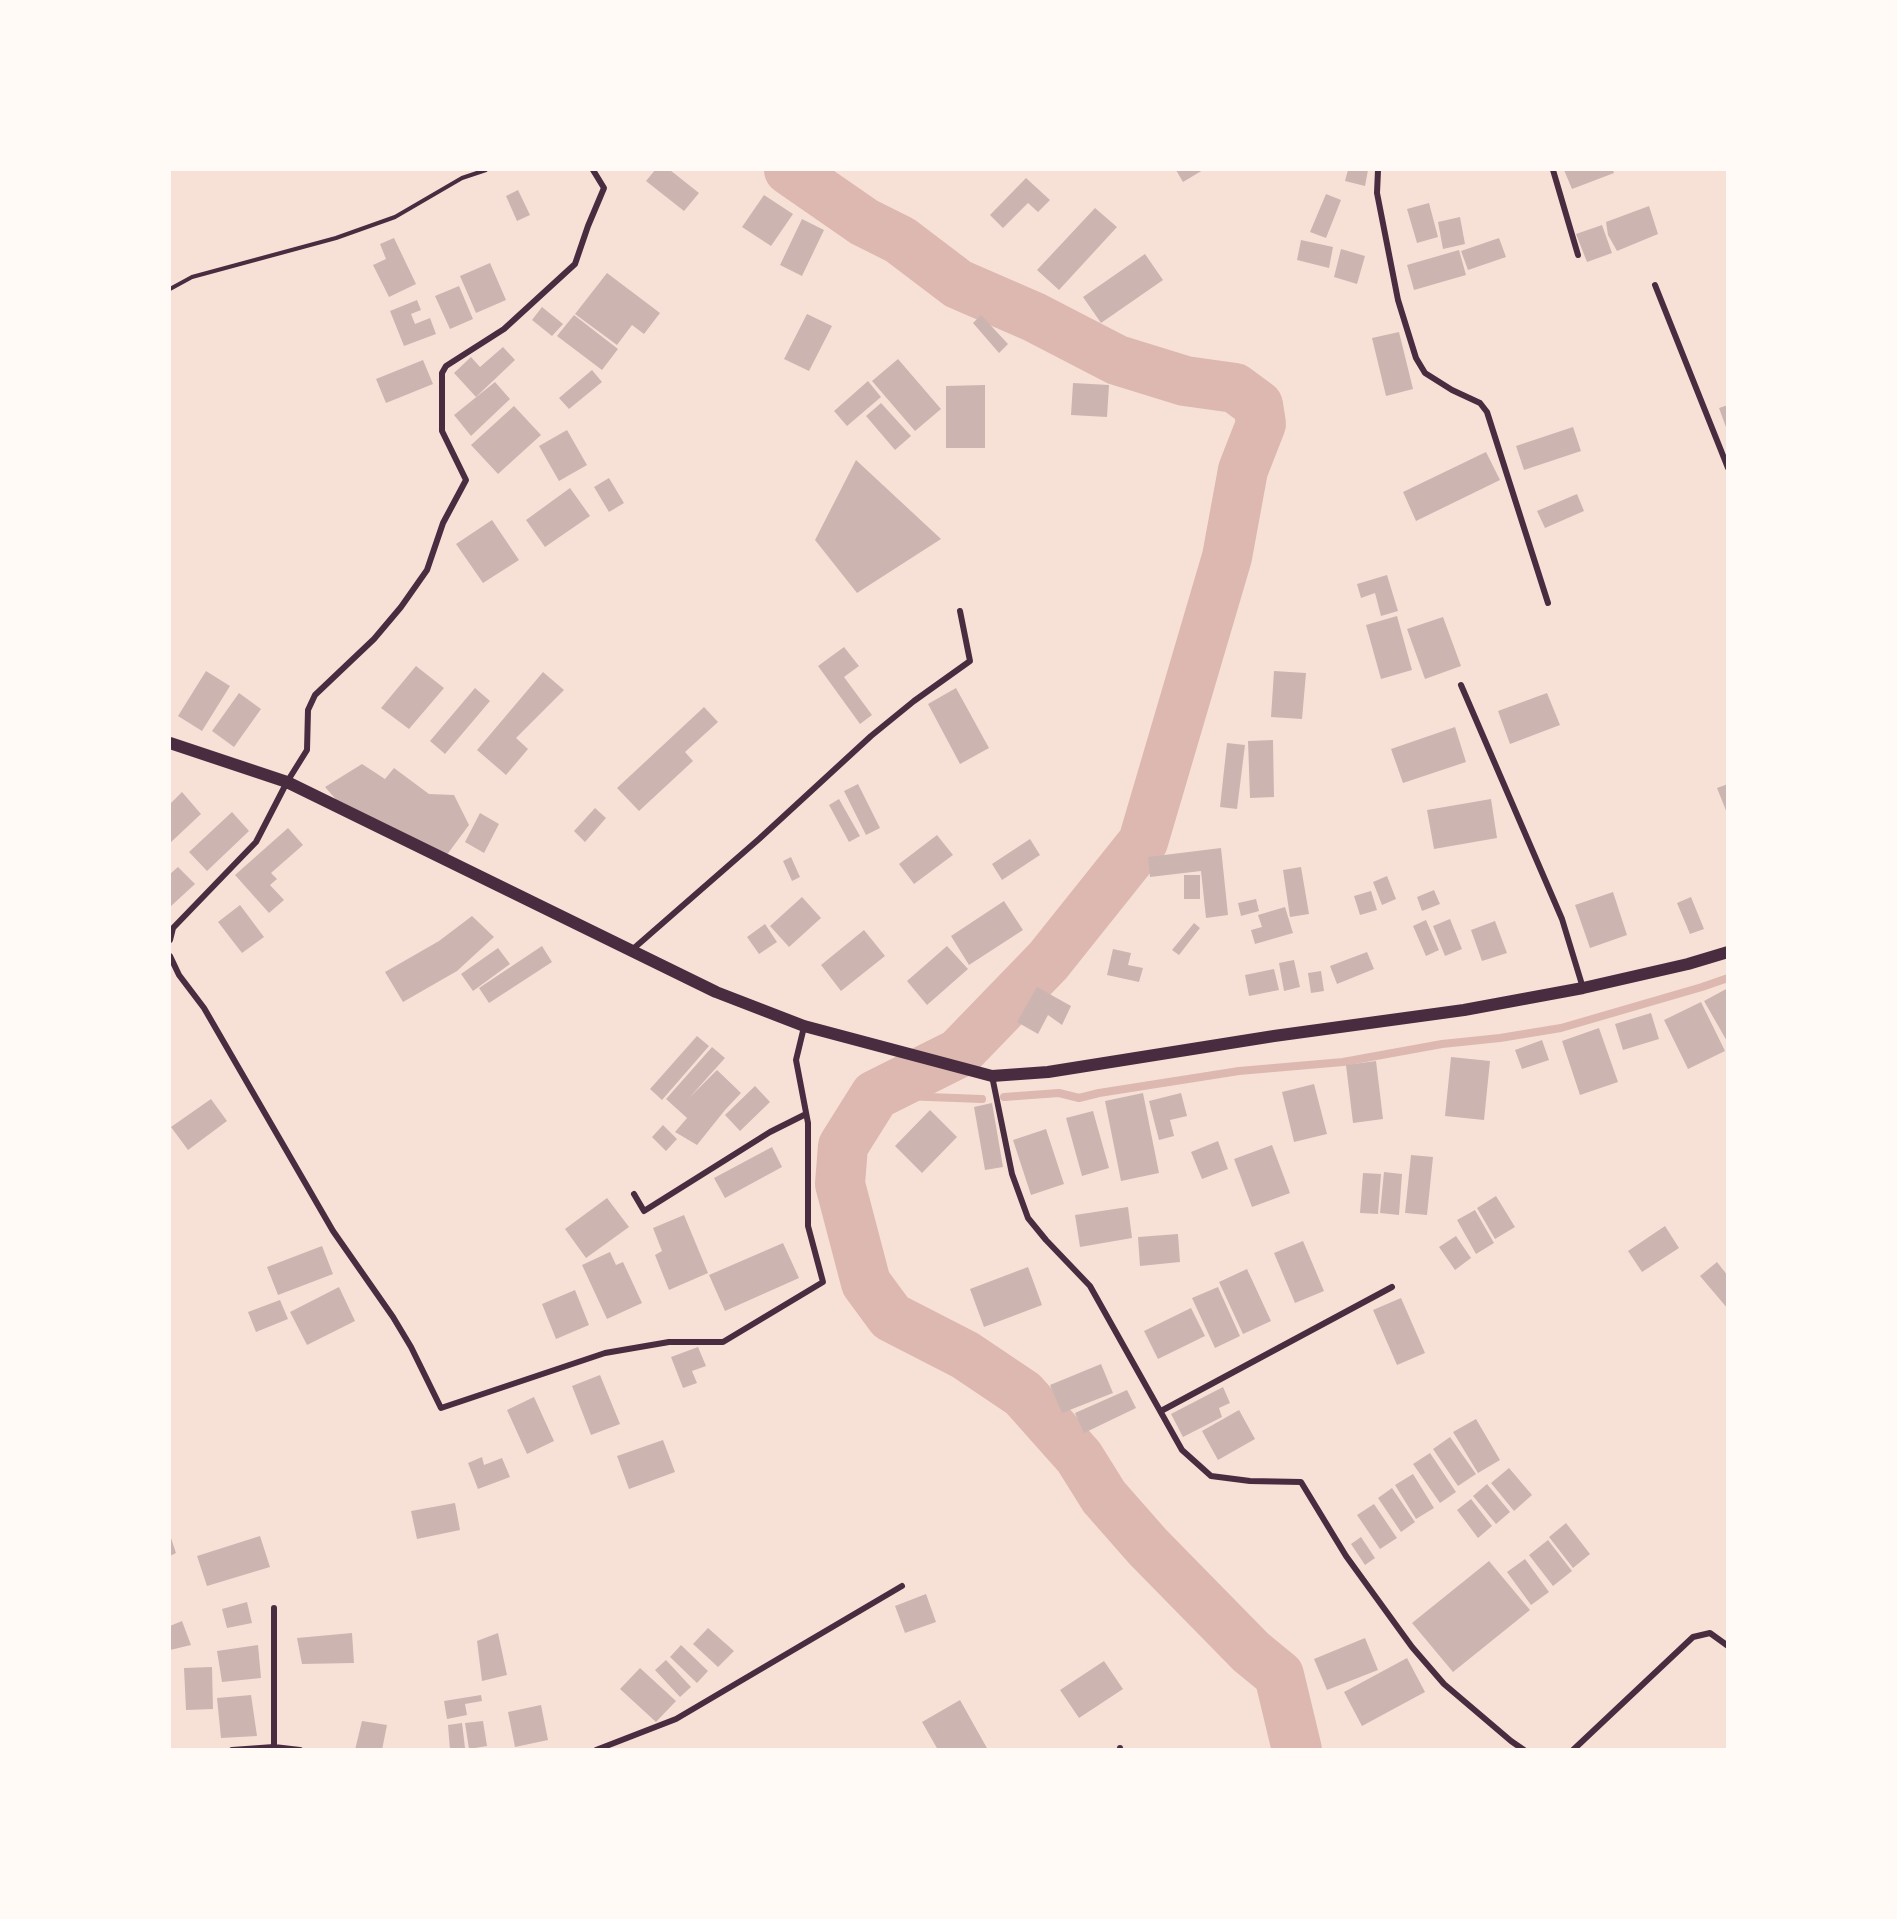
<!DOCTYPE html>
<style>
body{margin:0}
#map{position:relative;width:1897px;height:1919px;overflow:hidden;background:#f7e1d7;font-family:"PT Sans Narrow",sans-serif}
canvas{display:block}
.frame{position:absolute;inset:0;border:171px solid #fffaf5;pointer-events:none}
</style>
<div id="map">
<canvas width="1897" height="1919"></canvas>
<div class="frame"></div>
</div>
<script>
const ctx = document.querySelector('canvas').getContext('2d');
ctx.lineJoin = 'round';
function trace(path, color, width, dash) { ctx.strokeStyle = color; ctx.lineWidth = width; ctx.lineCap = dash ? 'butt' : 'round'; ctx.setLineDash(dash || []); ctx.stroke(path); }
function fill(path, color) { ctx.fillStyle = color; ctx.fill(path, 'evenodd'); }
const stream = new Path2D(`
 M875,1095L982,1099
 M1004,1097L1059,1093L1079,1098L1099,1093L1239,1071L1343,1062L1442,1044L1500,1038L1561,1028L1702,987L1728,978`);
const river = new Path2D(`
 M789,170L864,222L900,240L958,284L1034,317L1117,360L1185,381L1235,388L1258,405L1261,424L1243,470L1227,557L1143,842L1048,961L959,1053L875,1095L843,1146L840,1184L866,1283L891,1317L965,1355L1023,1394L1079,1457L1104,1497L1148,1547L1251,1652L1279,1675L1297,1750`);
const building = new Path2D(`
 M655,170H670L699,193L684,211L646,181Z
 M1176,170H1203L1183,182Z
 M1348,170H1368L1365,186L1345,181Z
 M1564,170H1613L1614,173L1572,189Z
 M1026,178L1050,200L1038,212L1028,203L1003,228L990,215Z
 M518,190L530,215L517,221L506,196Z
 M1326,194L1341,200L1326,238L1310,232Z
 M764,195L793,214L771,246L742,227Z
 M1429,203L1438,237L1417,243L1407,209Z
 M1649,206L1658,234L1617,251L1608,235L1606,222Z
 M1095,208L1117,227L1059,290L1037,270Z
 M1460,217L1465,244L1443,249L1438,222Z
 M802,219L824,230L802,276L780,265Z
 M1602,225L1612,253L1587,262L1576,234Z
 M394,238L416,284L389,297L373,265L386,259L380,244Z
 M1499,238L1506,257L1468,270L1461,251Z
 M1301,240L1333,247L1329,268L1297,260Z
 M1341,249L1365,256L1357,284L1334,277Z
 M1459,250L1466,275L1414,290L1407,265Z
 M1145,254L1163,280L1101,323L1083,297Z
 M490,263L506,300L476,313L460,276Z
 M607,273L660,313L644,334L632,325L617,345L575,314Z
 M459,286L473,319L450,329L435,296Z
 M417,300L421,310L411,314L415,324L430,318L436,334L404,346L390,311Z
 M542,307L563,324L552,336L532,320Z
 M807,314L832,326L809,371L784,359Z
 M574,315L618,349L602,370L557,336Z
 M981,315L1008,344L999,353L973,323Z
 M1399,332L1413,389L1386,396L1372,338Z
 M503,347L515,360L476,397L454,373L471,357L480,367Z
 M898,359L941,409L915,431L872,381Z
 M423,360L433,384L386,403L376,379Z
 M592,370L602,382L569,409L559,398Z
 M868,381L881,397L847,426L834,411Z
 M495,382L510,399L471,436L454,415Z
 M1073,383L1109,385L1107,417L1071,415Z
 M985,385V448H946V386Z
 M881,403L911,436L895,450L866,416Z
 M1728,405V430H1727L1719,408Z
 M514,406L541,435L498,474L471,445Z
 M1573,427L1581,451L1524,470L1516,446Z
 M567,430L587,465L559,481L539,446Z
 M1486,452L1500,480L1416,521L1403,492Z
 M856,460L941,539L857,593L815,540Z
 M609,478L624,503L609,512L594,487Z
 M570,488L590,516L545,547L526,520Z
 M1577,494L1584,511L1545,528L1537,511Z
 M492,520L519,560L483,583L456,544Z
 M1387,575L1398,611L1381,616L1375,593L1361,598L1357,584Z
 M1397,616L1412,670L1381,679L1366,625Z
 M1443,617L1461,666L1425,679L1407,629Z
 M844,647L859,666L844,677L872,715L860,724L818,666Z
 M416,666L444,688L409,729L381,708Z
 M206,671L230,686L202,731L178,716Z
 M1274,671L1306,673L1302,719L1271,717Z
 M543,672L564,690L516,738L528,749L506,775L477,750Z
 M475,688L490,701L445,754L430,741Z
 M956,688L989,748L960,764L928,704Z
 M239,693L261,709L234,747L212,731Z
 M1547,693L1560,725L1510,744L1498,711Z
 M704,707L718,722L685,752L693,761L639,811L617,788Z
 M1455,727L1466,762L1403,783L1391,749Z
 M1273,740L1274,797L1250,798L1248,741Z
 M1227,743L1245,745L1237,809L1220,807Z
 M362,764L385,779L394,768L429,794L454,795L469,825L446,856L340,804L325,787Z
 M858,784L880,828L866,835L844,791Z
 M1728,784V813H1727L1717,788Z
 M182,792L201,814L170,843V804Z
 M839,799L860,836L849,842L829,805Z
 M1491,799L1497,838L1434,849L1427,810Z
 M595,808L606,818L585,842L574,831Z
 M232,812L249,831L207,871L189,852Z
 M480,813L499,824L484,853L465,842Z
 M288,828L303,845L271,873L277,879L270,885L284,900L269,913L235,875Z
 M937,835L953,855L914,884L899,864Z
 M1030,839L1040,855L1002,880L992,864Z
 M1221,848L1228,915L1206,918L1201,871L1150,877L1148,857Z
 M791,857L800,877L792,881L783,861Z
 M178,867L195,884L170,907V874Z
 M1301,867L1309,914L1290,917L1283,870Z
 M1184,875H1200V899H1184Z
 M1387,876L1396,899L1382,905L1373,882Z
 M1434,890L1440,904L1422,911L1417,897Z
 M1371,891L1377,910L1360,915L1354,896Z
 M1613,892L1627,935L1590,948L1575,905Z
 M802,897L821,918L789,947L770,926Z
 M1691,897L1704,929L1690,934L1677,903Z
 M1256,899L1259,911L1241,916L1238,903Z
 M1004,901L1023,930L969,965L951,936Z
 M240,905L264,937L242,953L218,922Z
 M1285,907L1293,933L1255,944L1251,930L1262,927L1258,915Z
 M472,916L494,937L457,971L403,1002L385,972L439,941Z
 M1450,919L1462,949L1445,956L1433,926Z
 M1426,920L1439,950L1426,956L1413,926Z
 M1495,921L1507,953L1482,961L1471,930Z
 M1194,923L1200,928L1179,955L1172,950Z
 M765,924L777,942L759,954L747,937Z
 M864,930L885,956L841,991L821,965Z
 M542,946L552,962L489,1003L479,988Z
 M947,946L968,969L927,1005L907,981Z
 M498,948L510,964L473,991L461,974Z
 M1113,949L1131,953L1128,965L1143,968L1139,982L1107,975Z
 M1367,952L1374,969L1337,984L1330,966Z
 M1294,960L1300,987L1284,991L1279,963Z
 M1274,969L1279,990L1249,996L1245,975Z
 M1321,971L1324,991L1311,993L1308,973Z
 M1037,987L1071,1006L1062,1025L1048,1015L1038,1034L1017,1022Z
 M1728,988V1043L1704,1001Z
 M1701,1002L1725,1051L1688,1069L1664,1020Z
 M1651,1013L1659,1039L1623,1050L1615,1024Z
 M1599,1028L1618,1082L1580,1095L1562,1041Z
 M697,1036L709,1046L662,1100L650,1089Z
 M1542,1040L1549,1060L1522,1069L1515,1050Z
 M712,1047L725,1058L689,1098L717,1070L741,1093L725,1110L697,1145L675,1132L687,1118L666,1099Z
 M1451,1057L1490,1061L1484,1120L1445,1116Z
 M1376,1061L1383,1119L1353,1123L1346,1065Z
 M1314,1084L1327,1134L1294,1142L1282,1092Z
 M755,1086L770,1102L740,1131L725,1115Z
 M1143,1093L1159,1173L1121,1181L1105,1101Z
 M1181,1093L1187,1116L1170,1120L1174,1136L1159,1140L1149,1101Z
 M211,1099L227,1121L188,1150L171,1127Z
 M992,1103L1003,1167L985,1170L974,1107Z
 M930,1110L957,1137L922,1173L895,1146Z
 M1093,1111L1109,1168L1082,1176L1066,1118Z
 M663,1125L677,1139L666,1151L652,1137Z
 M1046,1129L1064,1184L1031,1195L1013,1140Z
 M1218,1141L1228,1169L1202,1179L1191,1152Z
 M1272,1145L1290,1193L1252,1207L1234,1159Z
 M772,1147L782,1167L725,1198L714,1178Z
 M1411,1155L1433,1157L1427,1215L1405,1213Z
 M1384,1172L1402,1174L1399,1215L1380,1213Z
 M1363,1173L1381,1174L1378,1214L1360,1213Z
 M1496,1196L1515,1227L1495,1239L1477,1208Z
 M607,1198L629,1227L586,1258L565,1229Z
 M1128,1207L1132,1238L1080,1247L1075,1215Z
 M1475,1210L1494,1243L1476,1254L1457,1220Z
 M684,1215L708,1273L669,1290L655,1255L662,1251L653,1228Z
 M1665,1226L1679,1248L1642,1272L1628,1251Z
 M1178,1234L1180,1262L1140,1266L1138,1237Z
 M1456,1236L1471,1258L1455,1270L1439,1247Z
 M1303,1241L1324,1291L1295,1303L1274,1253Z
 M783,1243L799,1278L725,1311L709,1275Z
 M322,1246L333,1274L278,1295L267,1267Z
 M610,1252L616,1265L623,1262L642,1303L607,1319L582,1265Z
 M1717,1262L1728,1276V1309L1700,1276Z
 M1028,1267L1042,1305L984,1327L970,1289Z
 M1247,1269L1271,1321L1243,1334L1219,1282Z
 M339,1287L355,1321L307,1345L290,1312Z
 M1218,1287L1240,1336L1215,1348L1192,1298Z
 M575,1290L589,1325L556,1339L542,1304Z
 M1401,1298L1425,1353L1397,1365L1373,1310Z
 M280,1300L288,1319L256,1332L248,1312Z
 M1191,1308L1205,1336L1158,1359L1144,1331Z
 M698,1347L706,1366L692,1371L697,1383L683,1388L671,1357Z
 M1101,1364L1113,1393L1062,1413L1050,1385Z
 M600,1375L620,1424L591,1435L572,1386Z
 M1223,1387L1230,1403L1219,1408L1222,1417L1183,1437L1171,1414Z
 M1127,1390L1136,1408L1084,1433L1075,1413Z
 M534,1397L554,1441L527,1454L507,1410Z
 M1239,1410L1255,1439L1218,1460L1202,1431Z
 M1476,1419L1500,1460L1478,1473L1453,1432Z
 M1450,1437L1476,1474L1458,1486L1433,1449Z
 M663,1440L675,1472L629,1489L617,1456Z
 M1430,1453L1456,1492L1440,1503L1413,1464Z
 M482,1457L484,1465L502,1458L510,1477L478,1489L468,1463Z
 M1509,1468L1532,1495L1514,1511L1491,1483Z
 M1413,1474L1434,1508L1416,1519L1395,1485Z
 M1487,1484L1510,1512L1496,1524L1473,1496Z
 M1392,1488L1415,1522L1401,1532L1378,1498Z
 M1471,1499L1492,1526L1478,1538L1457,1510Z
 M455,1503L460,1530L417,1539L411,1511Z
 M1374,1504L1397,1538L1380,1549L1357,1515Z
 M1566,1523L1590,1554L1573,1568L1549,1537Z
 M170,1535L176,1553L170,1556Z
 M260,1536L270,1567L207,1586L197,1556Z
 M1361,1537L1375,1558L1365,1565L1351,1544Z
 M1548,1540L1572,1571L1553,1586L1529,1555Z
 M1525,1559L1549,1592L1531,1605L1507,1572Z
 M1489,1561L1530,1610L1453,1672L1412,1623Z
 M926,1594L936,1622L905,1633L895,1606Z
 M247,1602L252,1623L227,1628L222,1609Z
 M182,1621L191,1645L170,1650V1626Z
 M708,1628L734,1651L718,1667L693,1644Z
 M352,1633L354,1663L302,1664L297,1638Z
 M498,1633L507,1675L482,1681L477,1641Z
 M1365,1638L1378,1670L1327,1690L1314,1659Z
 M258,1645L261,1678L222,1682L217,1651Z
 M681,1645L708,1671L697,1683L670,1657Z
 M1407,1658L1425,1692L1362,1726L1344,1692Z
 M666,1660L691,1687L680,1697L655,1670Z
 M1104,1661L1123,1689L1079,1718L1060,1690Z
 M212,1667L213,1709L186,1710L184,1668Z
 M640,1668L676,1701L656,1722L620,1689Z
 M251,1695L257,1736L221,1738L217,1698Z
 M481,1695L482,1701L465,1704L467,1715L447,1719L444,1701Z
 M960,1700L988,1750H938L922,1722Z
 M541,1705L548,1740L515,1747L508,1712Z
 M362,1721L387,1725L382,1750H355Z
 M483,1721L487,1746L469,1749L465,1723Z
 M462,1723L465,1748L450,1750L448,1725Z`);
const path = new Path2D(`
 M170,289L192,277L336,238L395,217L462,178L486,170`);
const minor = new Path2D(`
 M1378,170L1377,193L1398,300L1416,358L1425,373L1452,390L1480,403L1487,412L1548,603
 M1553,170L1578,255
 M1655,285L1728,468
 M1461,685L1562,919L1583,988
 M170,940L173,928L256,842L287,782L307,750L308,710L315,695L374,639L401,607L427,570L443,523L466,480L442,431V373L446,366L504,329L575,264L588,226L604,188L593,170
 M633,949L759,839L871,736L914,701L970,661L960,611
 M170,956L179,975L204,1008L333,1231L393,1317L411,1347L441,1408L605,1353L669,1342H723L823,1282L808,1226V1123L796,1060L804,1027
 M992,1076L1012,1174L1028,1218L1046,1240L1090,1286L1182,1450L1211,1476L1250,1481L1301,1482L1346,1556L1412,1647L1444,1684L1511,1741L1524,1750
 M634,1194L644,1211L770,1132L806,1114
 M1161,1411L1392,1287
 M274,1747V1608
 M1120,1748V1750
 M232,1750L274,1747L300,1750
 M596,1750L676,1719L902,1586
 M1573,1750L1693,1637L1710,1633L1728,1646`);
const secondary = new Path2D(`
 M170,743L287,782L716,992L804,1026L992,1076L1048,1072L1274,1036L1464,1010L1583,988L1688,964L1728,952`);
trace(stream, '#dcb8b0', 8);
trace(river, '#dcb8b0', 50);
fill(building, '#ccb4b1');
trace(path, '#4a2c40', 4);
trace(minor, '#4a2c40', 6);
trace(secondary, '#4a2c40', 12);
</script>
